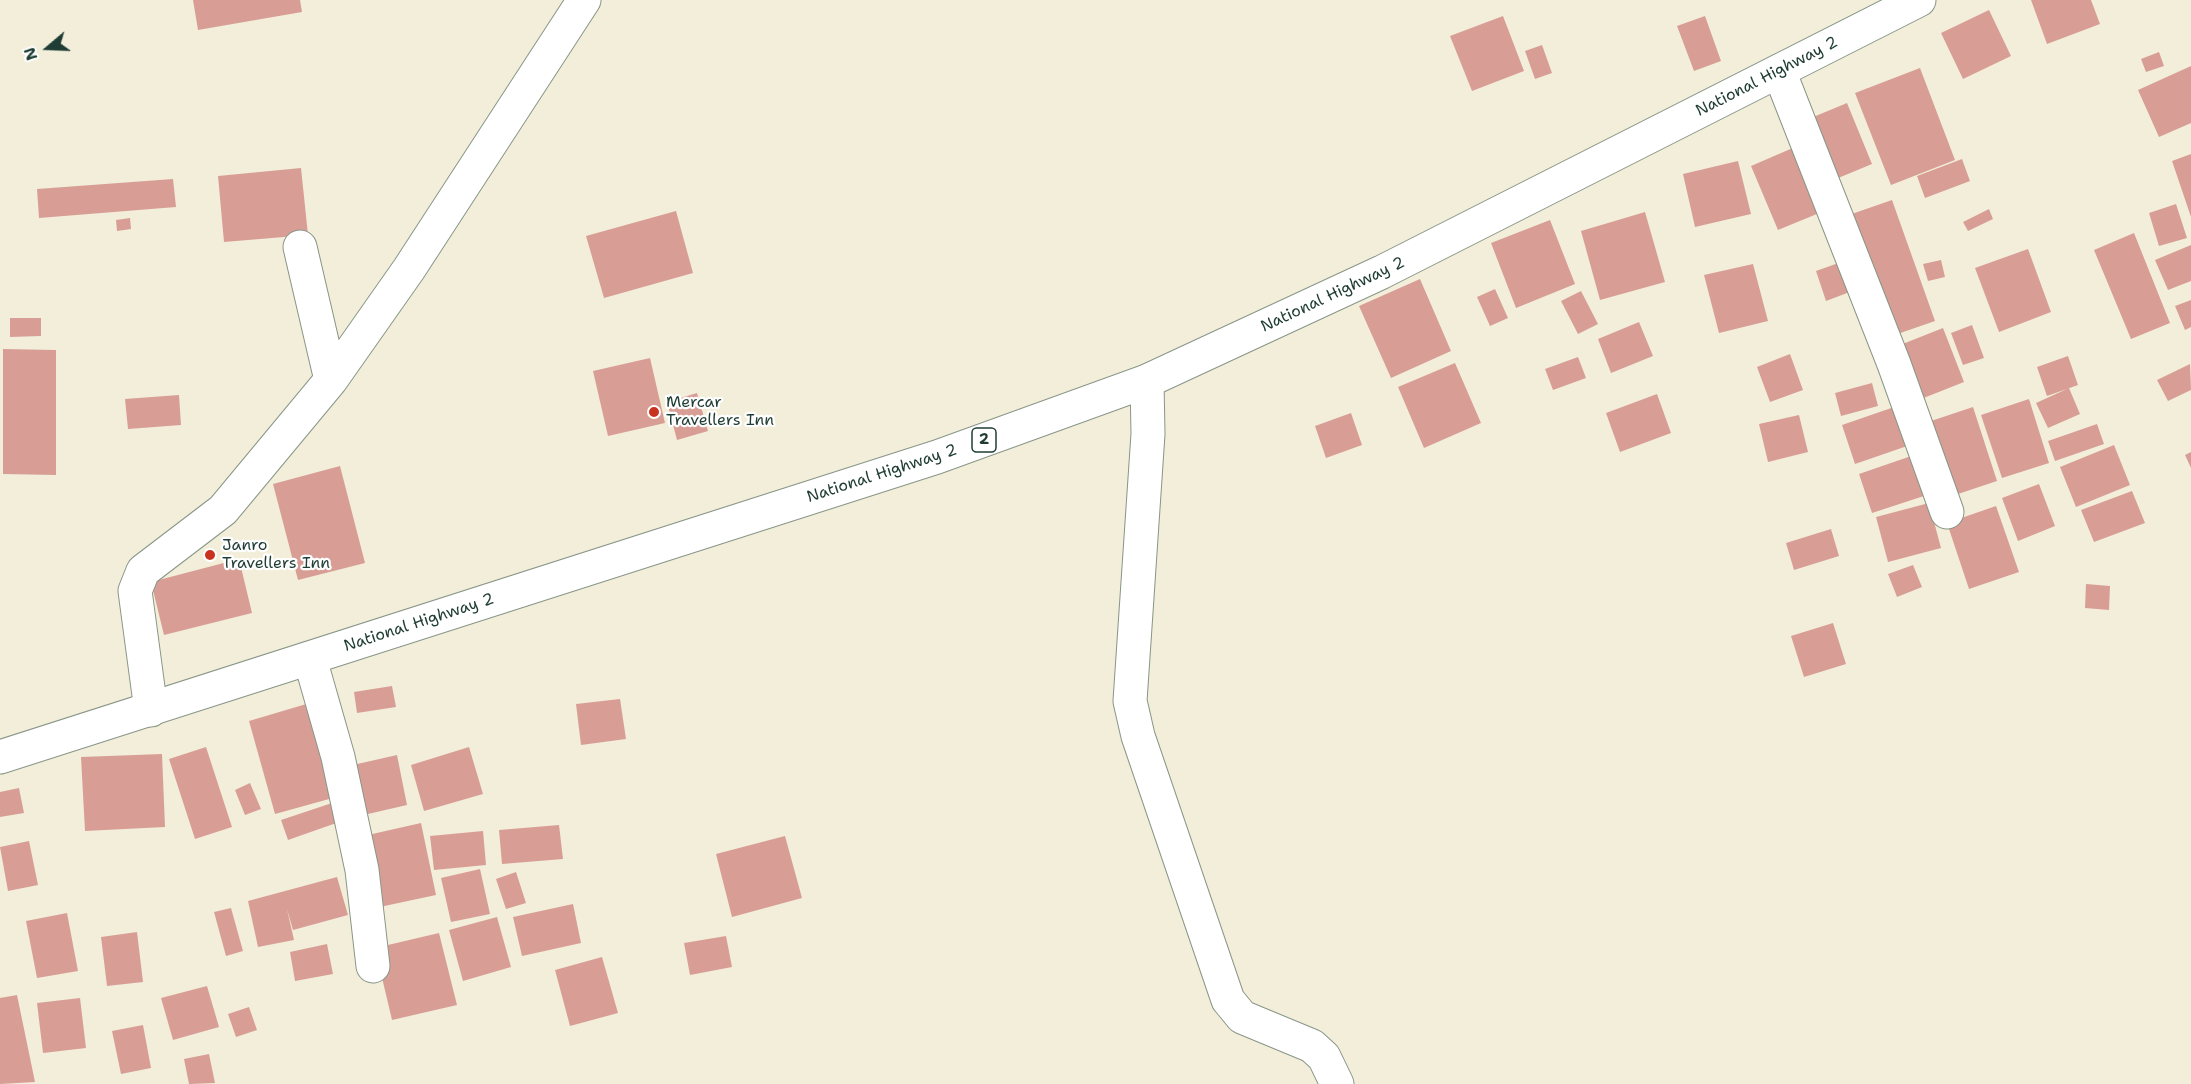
<!DOCTYPE html>
<style>
body{margin:0}
#map{position:relative;width:2191px;height:1084px;overflow:hidden;background:#f2eeda;font-family:"Shantell Sans",sans-serif}
canvas{display:block}
.north{position:absolute;left:18px;top:18px;width:60px;height:60px;-webkit-text-stroke:4px #fff;paint-order:stroke;rotate:251deg;font-size:16px;font-weight:700;line-height:24px;text-align:center;color:#1f3d34}
.north::after{content:'';display:block;margin:auto;width:21px;height:27px;background:#1f3d34;clip-path:polygon(50% 0,100% 100%,50% 72%,0 100%)}
</style>
<div id="map">
<canvas width="2191" height="1084"></canvas>
<div class="north">N</div>
</div>
<script>
const ctx = document.querySelector('canvas').getContext('2d');
ctx.lineJoin = 'round';
function fill(path, color) { ctx.fillStyle = color; ctx.fill(path, 'evenodd'); }
function trace(path, color, width, dash) { ctx.strokeStyle = color; ctx.lineWidth = width; ctx.lineCap = dash ? 'butt' : 'round'; ctx.setLineDash(dash || []); ctx.stroke(path); }
function drawText(font, color, halo, rows, align = 'center') {
  ctx.font = font + ' "Shantell Sans",sans-serif'; ctx.lineWidth = 4.5; ctx.setLineDash([]); ctx.textBaseline = 'middle'; ctx.strokeStyle = halo; ctx.fillStyle = color; for (const [text, x, y, turn = 0] of rows) {
    ctx.save(); ctx.translate(x, y); ctx.rotate((+turn || 0) * Math.PI / 180); ctx.textAlign = isNaN(turn) ? turn : align; if (halo) ctx.strokeText(text, 0, 0); ctx.fillText(text, 0, 0); ctx.restore();
  }
}
const building = new Path2D(`
 M193,0H300L302,12L198,30Z
 M2031,0H2091L2100,24L2047,44Z
 M1989,10L2011,56L1963,79L1941,33Z
 M1503,16L1524,71L1472,91L1450,36Z
 M1705,16L1721,61L1694,71L1677,26Z
 M1542,45L1552,73L1535,79L1525,51Z
 M2159,52L2164,66L2146,72L2141,59Z
 M2191,66V123L2159,137L2138,90Z
 M1920,68L1955,160L1891,185L1855,93Z
 M1847,103L1872,164L1831,181L1806,120Z
 M1802,144L1829,209L1778,230L1751,166Z
 M2191,154V217L2172,161Z
 M1962,159L1970,181L1925,198L1917,176Z
 M1738,161L1751,214L1695,227L1683,174Z
 M301,168L308,235L224,242L218,176Z
 M173,179L176,207L39,218L37,189Z
 M1892,200L1935,321L1886,338L1843,217Z
 M2176,204L2187,238L2159,246L2149,213Z
 M1989,209L1993,219L1968,231L1963,222Z
 M676,211L693,273L604,298L586,236Z
 M1645,212L1665,282L1600,300L1581,231Z
 M130,218L131,229L117,231L116,220Z
 M1550,220L1575,284L1516,308L1491,243Z
 M2134,233L2170,323L2131,339L2094,250Z
 M2191,245V281L2168,290L2155,260Z
 M2028,249L2051,312L1999,332L1975,268Z
 M1941,260L1945,277L1928,281L1923,264Z
 M1844,261L1855,290L1826,301L1816,271Z
 M1753,264L1768,321L1719,333L1704,275Z
 M1420,279L1451,351L1391,378L1359,306Z
 M1495,289L1508,318L1490,326L1477,297Z
 M1581,291L1598,324L1578,334L1561,301Z
 M2191,300V327L2185,330L2175,306Z
 M10,318H41V336L10,337Z
 M1639,322L1653,356L1611,373L1598,339Z
 M1972,325L1984,358L1963,365L1951,333Z
 M1943,328L1964,382L1916,401L1895,347Z
 M3,349L56,350V475L3,474Z
 M1790,354L1803,390L1770,402L1757,367Z
 M2068,356L2078,385L2047,396L2037,367Z
 M1578,357L1586,378L1553,390L1545,369Z
 M650,358L665,423L608,436L593,371Z
 M1455,363L1481,423L1424,448L1398,387Z
 M2190,364L2191,390L2168,401L2157,380Z
 M1872,383L1878,406L1841,416L1835,393Z
 M2069,388L2080,414L2048,428L2036,403Z
 M697,393L708,431L677,440L667,402Z
 M1657,394L1671,433L1620,452L1606,413Z
 M179,395L181,425L128,429L125,399Z
 M2029,399L2049,463L2002,478L1981,415Z
 M1900,405L1913,444L1855,464L1842,425Z
 M1973,407L1997,481L1949,497L1925,423Z
 M1351,413L1362,445L1326,458L1315,426Z
 M1799,415L1808,452L1768,462L1759,424Z
 M2097,424L2104,444L2055,461L2048,441Z
 M2114,445L2130,485L2076,507L2060,467Z
 M2191,452V468L2185,455Z
 M1917,454L1930,494L1872,513L1859,474Z
 M340,466L365,563L298,580L273,484Z
 M2039,484L2055,526L2018,541L2002,498Z
 M2132,491L2145,523L2094,542L2081,510Z
 M1929,503L1941,548L1888,562L1876,517Z
 M1996,506L2019,572L1969,589L1947,523Z
 M1831,529L1839,556L1794,570L1786,543Z
 M239,559L252,613L164,635L151,582Z
 M1913,565L1922,587L1897,597L1888,574Z
 M2086,584L2110,586L2109,610L2085,608Z
 M1833,623L1846,664L1804,677L1791,636Z
 M392,686L396,707L357,713L354,692Z
 M620,699L626,739L581,745L576,704Z
 M313,702L340,796L275,814L249,721Z
 M206,747L232,827L195,839L169,759Z
 M469,747L483,794L424,811L411,765Z
 M162,754L165,827L85,831L81,757Z
 M397,755L407,805L355,817L344,767Z
 M250,783L261,809L245,815L235,790Z
 M19,788L24,813L0,817V792Z
 M335,802L342,821L288,840L281,820Z
 M421,823L436,895L375,908L359,837Z
 M559,825L563,859L502,864L499,830Z
 M483,831L486,865L434,870L430,836Z
 M785,836L802,898L732,917L716,854Z
 M29,841L38,885L8,891L0,847Z
 M480,869L490,914L451,922L441,878Z
 M516,872L526,903L506,909L496,879Z
 M337,877L348,915L293,930L287,909L294,940L258,947L248,901Z
 M573,904L581,943L522,956L513,917Z
 M231,908L243,951L226,956L214,912Z
 M67,913L78,971L37,978L26,921Z
 M497,917L511,967L463,981L449,930Z
 M137,932L143,982L107,986L101,937Z
 M439,933L457,1005L392,1020L375,948Z
 M726,936L732,967L690,975L684,943Z
 M327,944L333,974L295,981L290,952Z
 M602,957L618,1013L570,1026L555,970Z
 M207,986L219,1027L173,1040L161,998Z
 M17,995L35,1082L0,1084V998Z
 M80,998L86,1048L43,1053L37,1003Z
 M249,1007L257,1030L236,1037L228,1014Z
 M143,1025L151,1068L121,1074L112,1031Z
 M209,1054L215,1083L189,1084L184,1059Z`);
const minor = new Path2D(`
 M1779,71L1894,364L1947,512
 M300,247L331,380
 M1147,381L1148,434L1130,701L1138,736L1228,1000L1242,1017L1312,1046L1324,1057L1337,1084
 M310,659L338,757L362,870L373,966
 M151,710L135,591L143,571L223,510L331,380L409,269L584,0`);
const trunk = new Path2D(`
 M0,757L937,457L1147,381L1382,272L1919,0`);
const markers = [
 [654,412,6,"#c8321e"],
 [210,555,6,"#c8321e"]
];
const shields = [
 [984,440,24]
];
const shieldNames = [
 ["2",984,440]
];
const streetNames = [
 ["National Highway 2",1767,77,-27],
 ["National Highway 2",1333,295,-25],
 ["National Highway 2",882,474,-18],
 ["National Highway 2",419,623,-18]
];
const poiNames = [
 ["Mercar",666,403],
 ["Travellers Inn",666,421],
 ["Janro",222,546],
 ["Travellers Inn",222,564]
];
fill(building, '#d89e96');
trace(minor, '#889687', 35);
trace(trunk, '#889687', 35);
trace(minor, '#fff', 33);
trace(trunk, '#fff', 33);
for (const [x, y, r, color] of markers) { const dot = new Path2D(); dot.arc(x, y, r, 0, 2 * Math.PI); ctx.fillStyle = color; ctx.fill(dot); trace(dot, '#fff', 2); }
for (const [x, y, w] of shields) { const box = new Path2D(); box.roundRect(x - w / 2, y - 12, w, 24, 4.5); ctx.fillStyle = '#fff'; ctx.fill(box); trace(box, '#1f3d34', 1.5); }
drawText('bold 15px', '#1f3d34', null, shieldNames);
drawText('16px', '#1f3d34', '#fff', streetNames);
drawText('16px', '#1f3d34', '#fff', poiNames, 'left');
</script>
